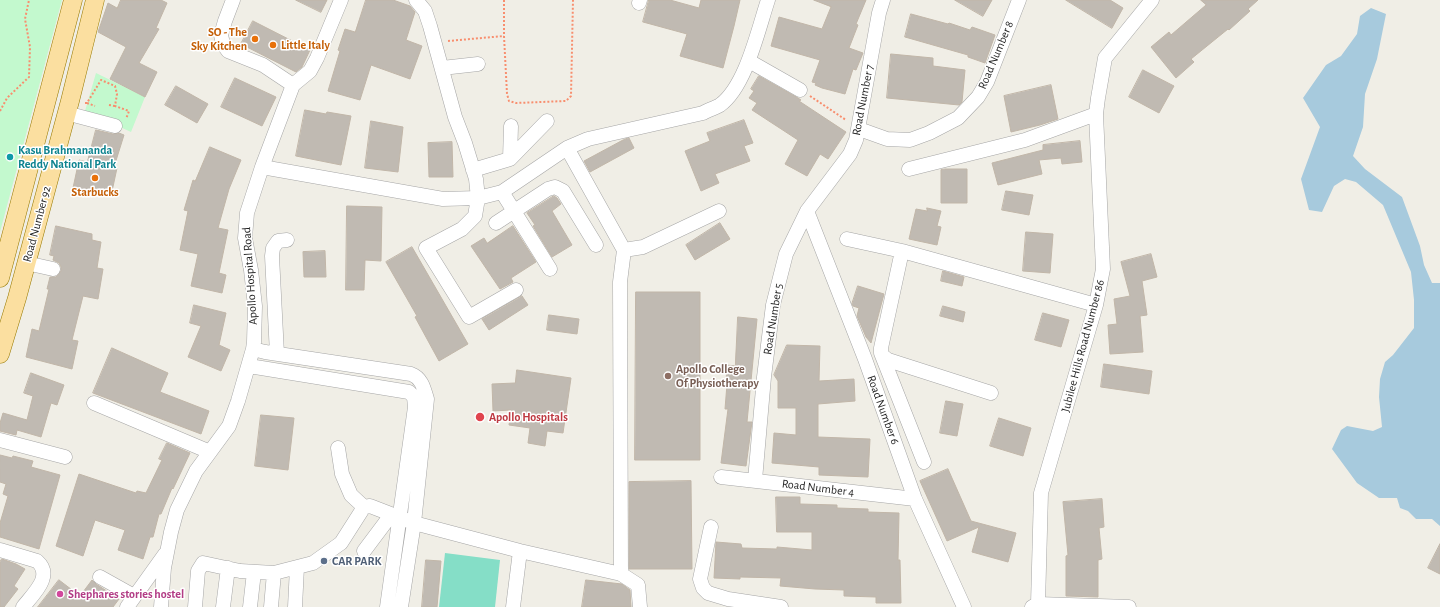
<!DOCTYPE html>
<style>
body{margin:0}
canvas{display:block;background:#f0eee6}
</style>
<canvas width="1440" height="607"></canvas>
<script>
const ctx = document.querySelector('canvas').getContext('2d');
ctx.lineJoin = 'round';
function fill(path, color) { ctx.fillStyle = color; ctx.fill(path, 'evenodd'); }
function trace(path, color, width, dash) { ctx.strokeStyle = color; ctx.lineWidth = width; ctx.lineCap = dash ? 'butt' : 'round'; ctx.setLineDash(dash || []); ctx.stroke(path); }
function drawText(font, color, halo, rows, align = 'center') {
  ctx.font = font + ' "Alegreya Sans",sans-serif'; ctx.lineWidth = 3; ctx.setLineDash([]); ctx.textBaseline = 'middle'; ctx.strokeStyle = halo; ctx.fillStyle = color; for (const [text, x, y, turn = 0] of rows) {
    ctx.save(); ctx.translate(x, y); ctx.rotate((+turn || 0) * Math.PI / 180); ctx.textAlign = isNaN(turn) ? turn : align; if (halo) ctx.strokeText(text, 0, 0); ctx.fillText(text, 0, 0); ctx.restore();
  }
}
const park = new Path2D(`
 M0,0H62L0,232Z
 M96,73L145,97L131,132L85,111Z`);
const pitch = new Path2D(`
 M445,553L500,560L495,607H439Z`);
const water = new Path2D(`
 M1371,8L1386,14L1377,59L1365,94L1363,127L1353,156L1365,169L1402,197L1420,246L1424,265L1432,283H1440V526L1432,519H1416L1408,511L1400,508L1397,498H1379L1357,483L1332,449L1341,430L1347,426L1373,431L1382,427L1379,397L1380,379L1385,362L1393,355L1414,328V300L1411,272L1383,205L1356,182L1345,179L1334,186L1322,212L1309,210L1301,179L1320,127L1303,98L1326,65L1341,56L1357,34L1360,16Z`);
const building = new Path2D(`
 M121,0H161L167,3L156,28L159,29L139,63L157,72L145,97L110,79L126,47L98,32L108,3L117,8Z
 M296,0H327L321,12Z
 M366,0H393L410,6L415,12L406,40L422,46L410,79L371,65L360,100L328,91L340,51L338,50L345,29L355,32Z
 M649,0H670L699,8L701,0H740L734,26L723,68L680,56L687,34L643,22Z
 M814,0H866L856,24L858,25L849,48L863,53L856,70L853,69L845,94L822,88L815,85L816,83L812,82L820,60L771,46L779,17L822,29L831,7Z
 M955,0H992L983,16Z
 M1066,0H1110L1123,8L1112,28Z
 M1201,0H1258L1248,9L1250,11L1229,30L1228,29L1191,59L1194,62L1176,78L1151,47L1169,32L1171,35L1206,5Z
 M911,14L948,24L949,23L970,30L972,27L995,35L985,63L968,57V55L905,37Z
 M253,21L310,50L302,67L296,72L241,44Z
 M891,54L933,58V66L965,70L962,102L959,105L887,98Z
 M1143,70L1174,86L1159,113L1129,97Z
 M759,76L798,98L801,100L799,101L846,132L828,159L820,154L807,176L785,164L798,140L752,110L757,103L749,98L754,91L751,89Z
 M235,78L276,97L262,126L221,107Z
 M1051,85L1058,119L1040,125L1011,132L1004,96Z
 M176,86L208,104L197,123L165,105Z
 M305,110L326,114L327,112L351,116L341,165L296,156Z
 M744,120L753,143L744,146L750,161L715,174L719,183L701,191L685,151L710,141L707,133Z
 M371,121L403,127L398,172L365,168Z
 M96,130L113,134L119,133L124,135L114,167L117,168L111,196L73,188L79,160L87,162Z
 M629,138L634,148L590,172L584,161L623,140Z
 M1080,141L1082,162L1062,164L1061,158L1039,160L1042,174L998,185L992,163L1043,150V145Z
 M452,142L453,177H429L428,143Z
 M210,147L241,160L229,189L218,228L228,230L219,273L226,275L222,293L191,286L198,254L180,250L188,211L184,210L193,180L195,181Z
 M945,169H967V203H941V170Z
 M1006,191L1033,195L1029,215L1002,210Z
 M554,196L557,198L561,204L552,211L572,245L552,257L533,226L535,225L527,213Z
 M347,206L382,207L381,261L365,260L364,290H346Z
 M927,208L941,211L937,226L941,227L937,245L909,239L916,209L927,211Z
 M720,223L730,239L695,260L686,245Z
 M56,226L92,234V240L101,242L97,268L103,269L98,299L83,296L72,340L78,341L72,369L26,357L32,329L39,331L49,289H47L50,277H56L61,271V267L59,263L53,260L54,256L50,255Z
 M513,226L536,262L511,278L513,282L500,289L471,246L484,238L487,243Z
 M1026,232L1053,234L1050,273L1023,271Z
 M412,247L468,344L439,361L415,317L417,316L386,262Z
 M325,251L326,277H304L303,252Z
 M1151,254L1157,277L1142,281L1147,315L1140,316L1143,352L1110,354L1108,325L1117,324L1114,299L1130,296L1121,262Z
 M943,271L964,277L962,286L941,281Z
 M858,286L884,294L871,343L866,337L857,316L859,308L853,306L852,304Z
 M636,292H700V460H635Z
 M522,296L528,305L489,330L482,319Z
 M194,305L226,313L219,345L230,350L221,371L188,357L201,326L190,323Z
 M943,306L965,312L963,322L940,316Z
 M1043,313L1069,320L1061,347L1035,340Z
 M549,315L579,319L577,334L547,330Z
 M738,317L757,319L747,422H752L746,466L721,463L728,409H725L727,384L726,383L727,365L735,366Z
 M787,345L820,346L819,381L854,379L855,401L818,404V437L870,439L868,477L819,475V467L772,463L774,433L796,435V408H778V381L774,375Z
 M112,348L168,373L160,392L209,411L201,434L93,393Z
 M1104,364L1152,371L1149,394L1101,387Z
 M517,370L571,378L563,433L547,431L545,446L528,443L530,428L509,425L511,410L493,411L492,384L515,383Z
 M31,373L64,385L57,405L51,403L41,437L17,430L16,435L0,431V423L3,413L27,420L33,396L24,393Z
 M946,401L963,404L957,436L940,433Z
 M261,415L294,418L288,470L255,466Z
 M999,418L1031,428L1023,456L990,446Z
 M167,443L190,453L173,489L172,488L161,514H159L153,537H150L143,559L118,550L125,530L95,520L83,556L56,546L79,474L136,493L137,491L146,493L162,460L159,459Z
 M0,455L12,458L13,456L33,461L31,467L60,475L39,549L0,537V523L8,496L3,494L6,484L0,482Z
 M948,469L971,521L1016,533L1008,562L972,552L979,527L947,541L920,481Z
 M691,481L692,569H629V482Z
 M776,497H800V504L837,505V508L868,509V512L899,513L898,560H900L901,603H876V597L844,596V590L815,589L780,586L781,578L740,577V579L714,578L716,542L741,544L742,548L777,549V547L812,550V532H777Z
 M1102,499L1104,527L1099,528L1102,559L1098,560V597L1066,596V556L1068,555L1063,502Z
 M1440,544V574L1428,568Z
 M2,559L16,564L25,569L14,586L18,589L4,607H0V562Z
 M426,560L441,561L437,607H422Z
 M59,580L80,596L92,580L96,584L119,599L113,607H38Z
 M586,580L622,584L630,590L631,607H582Z`);
const path = new Path2D(`
 M504,0V36L507,94L509,101L516,103L566,101L571,96L573,0
 M448,41L504,36
 M810,96L846,120
 M85,103H87L101,80L115,86L117,94L115,106L129,111L126,119
 M87,103L95,106
 M109,105L115,106
 M0,111L7,98L29,77L30,47L25,19L29,0`);
const minor = new Path2D(`
 M416,0L425,11L430,26L455,117L465,143L476,179L478,198L475,216L462,229L426,248L469,317L516,290
 M639,3L640,0
 M749,61L800,90
 M442,68L478,64
 M293,85L310,71L317,58L341,0
 M66,113L115,126
 M859,129L887,139L910,140L929,133L958,118L978,97L987,82L1019,0
 M567,148L624,250L643,247L719,211
 M510,159L511,126
 M262,167L443,199L478,198L502,192L567,148L588,139L703,113C708,110 715,108 720,105C746,86 758,30 768,0
 M909,169L1025,140L1096,114
 M473,170L510,159L547,121
 M502,192L550,269
 M807,211L865,359L915,499L964,607
 M496,223L548,189L555,187L563,191L596,245
 M847,239L902,251
 M26,263L53,269
 M253,349L265,352L411,374C422,378 424,389 427,399L414,523L401,607
 M277,354L272,256L273,248L278,241L287,240
 M883,356L888,360L991,393
 M249,366L409,392L414,397L415,407L387,607
 M94,403L210,452
 M0,440L65,457
 M338,448L342,474L351,495L364,507
 M924,462L881,353V348L902,251L1096,305
 M721,477L915,499
 M755,480L764,377L773,305L786,254L807,211L850,154L856,140L879,13L883,0
 M711,527L700,579L703,588L708,593L728,599L781,607
 M0,550L37,561C54,576 33,594 23,607
 M364,551L391,515
 M621,574L620,282L624,250
 M100,577L134,596
 M1038,604L1129,607
 M127,607L165,554
 M161,607L164,568L171,532L177,510L196,471L229,426L238,401L253,349L254,342L255,306L251,270L245,238L247,213L262,167L293,85L263,65L228,51L223,44L221,35L225,21L233,0
 M195,607L198,571L203,563L240,571L274,573L313,563L341,543L364,507L370,506L414,523L520,551L621,574L638,585L640,607
 M223,607L228,568
 M250,607L254,572
 M271,607L274,573
 M295,607L297,567
 M513,607L520,551
 M1032,607L1038,604L1041,493L1096,305L1103,269L1096,114L1098,98L1105,58L1152,0`);
const major = new Path2D(`
 M0,278L73,0
 M0,354L17,298L70,101L95,0`);
const markers = [
 [255,39,4,"#e8710a"],
 [273,45,4,"#e8710a"],
 [10,157,4,"#0f9aa8"],
 [95,178,4,"#e8710a"],
 [668,376,4,"#8d6e63"],
 [480,417,5,"#e0444e"],
 [324,561,4,"#5c6f8a"],
 [60,594,4,"#d1479c"]
];
const foodNames = [
 ["SO - The",247,32],
 ["Sky Kitchen",247,46],
 ["Little Italy",281,45,"left"],
 ["Starbucks",95,192,"center"]
];
const streetNames = [
 ["Road Number 8",996,55,-67],
 ["Road Number 7",863,100,-79],
 ["Road Number 92",37,224,-75],
 ["Apollo Hospital Road",250,276,-94],
 ["Road Number 5",773,319,-81],
 ["Jubilee Hills Road Number 86",1083,346,-75],
 ["Road Number 6",883,410,70],
 ["Road Number 4",818,488,7]
];
const cultureNames = [
 ["Kasu Brahmananda",18,150],
 ["Reddy National Park",18,164]
];
const educationNames = [
 ["Apollo College",676,369],
 ["Of Physiotherapy",676,383]
];
const healthNames = [
 ["Apollo Hospitals",489,417]
];
const serviceNames = [
 ["CAR PARK",332,561]
];
const hotelNames = [
 ["Shephares stories hostel",68,594]
];
fill(park, '#c3f9ce');
fill(pitch, '#85dec7');
fill(water, '#a7cadd');
fill(building, '#c0bab2');
trace(building, '#c1b6a8', 1);
trace(minor, '#a6a6a6', 15);
trace(major, '#987a02', 19);
trace(path, '#f88e6e', 2, [2, 2]);
trace(minor, '#fff', 14);
trace(major, '#fbdfa0', 18);
for (const [x, y, r, color] of markers) { const dot = new Path2D(); dot.arc(x, y, r, 0, 2 * Math.PI); ctx.fillStyle = color; ctx.fill(dot); trace(dot, '#fff', 1.5); }
drawText('bold 12px', '#c56008', '#fff', foodNames, 'right');
drawText('12px', '#1f1f1f', '#fff', streetNames);
drawText('bold 12px', '#0d838f', '#fff', cultureNames, 'left');
drawText('bold 12px', '#785e54', '#fff', educationNames, 'left');
drawText('bold 12px', '#be3a42', '#fff', healthNames, 'left');
drawText('bold 12px', '#4e5e75', '#fff', serviceNames, 'left');
drawText('bold 12px', '#b23c85', '#fff', hotelNames, 'left');
</script>
